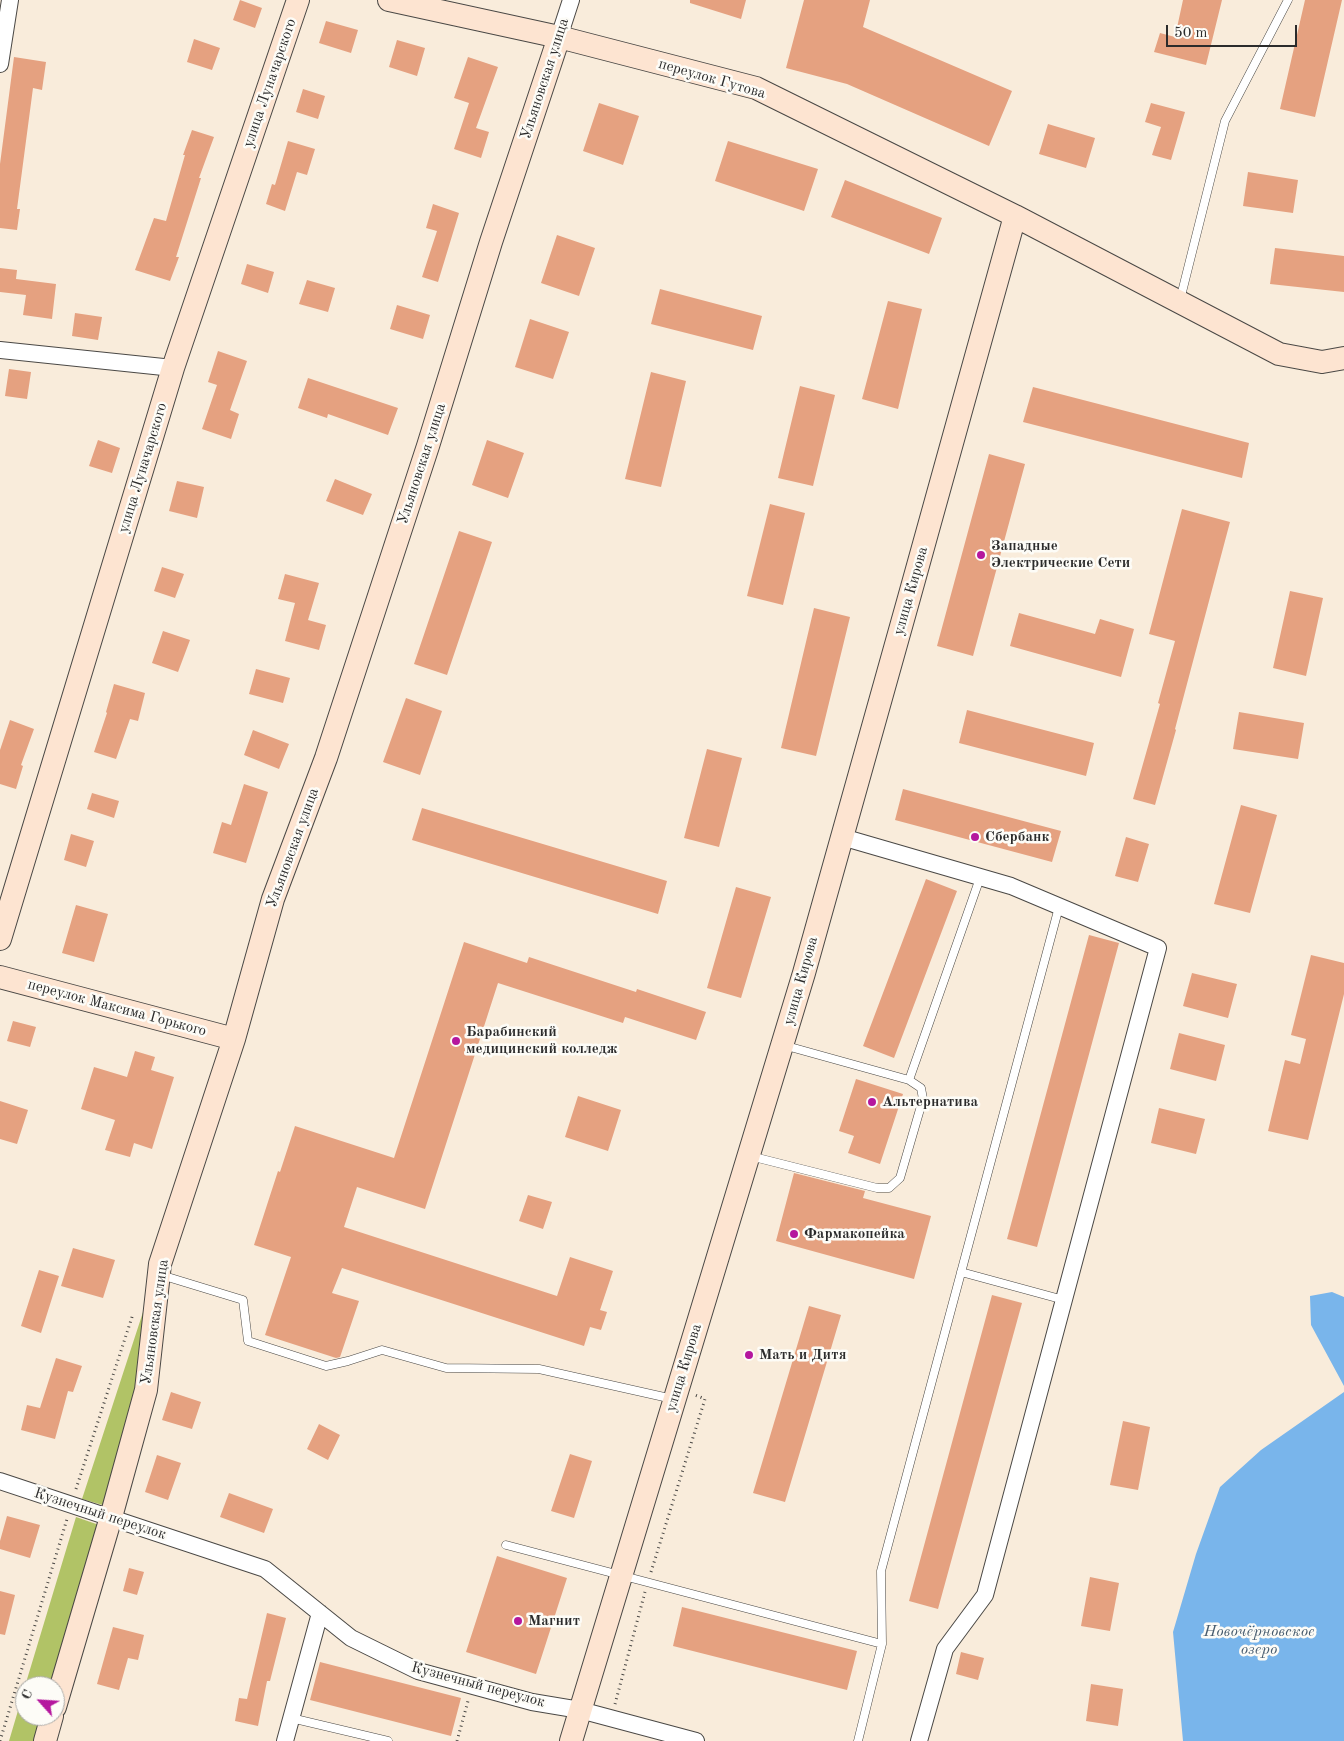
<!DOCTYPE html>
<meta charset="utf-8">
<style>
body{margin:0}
#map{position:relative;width:1344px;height:1741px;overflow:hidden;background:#f9ecdb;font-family:"Old Standard TT",serif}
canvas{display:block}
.north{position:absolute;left:15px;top:1676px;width:50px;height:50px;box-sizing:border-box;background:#fdfcf7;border:1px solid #a9a8a5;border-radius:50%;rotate:296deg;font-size:14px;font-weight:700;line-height:20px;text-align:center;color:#2b2b2b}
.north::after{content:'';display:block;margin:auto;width:18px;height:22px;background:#b5179e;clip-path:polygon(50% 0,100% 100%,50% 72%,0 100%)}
.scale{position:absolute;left:1166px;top:25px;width:131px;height:22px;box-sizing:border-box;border:2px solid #2b2b2b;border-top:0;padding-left:6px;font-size:15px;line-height:18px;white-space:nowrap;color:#2b2b2b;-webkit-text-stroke:4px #fdfcf7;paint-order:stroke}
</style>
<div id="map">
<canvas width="1344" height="1741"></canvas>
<div class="north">С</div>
<div class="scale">50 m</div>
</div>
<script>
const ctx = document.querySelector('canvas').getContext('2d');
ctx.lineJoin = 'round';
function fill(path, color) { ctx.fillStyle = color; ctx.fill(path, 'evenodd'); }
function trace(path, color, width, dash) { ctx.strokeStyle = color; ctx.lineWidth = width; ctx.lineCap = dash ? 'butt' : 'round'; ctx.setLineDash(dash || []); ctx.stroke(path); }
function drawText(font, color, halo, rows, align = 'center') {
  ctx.font = font + ' "Old Standard TT",serif'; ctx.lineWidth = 5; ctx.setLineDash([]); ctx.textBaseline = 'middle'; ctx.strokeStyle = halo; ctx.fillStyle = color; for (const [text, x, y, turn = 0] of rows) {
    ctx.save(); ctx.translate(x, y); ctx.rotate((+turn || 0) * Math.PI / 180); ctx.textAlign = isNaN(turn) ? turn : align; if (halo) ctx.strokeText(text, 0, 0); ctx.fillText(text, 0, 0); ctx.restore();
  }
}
const green = new Path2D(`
 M144,1309L140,1388L106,1506L82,1499Z
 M76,1517L102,1526L55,1686H25Z
 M25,1687V1716H46L39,1741H9Z`);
const water = new Path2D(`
 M1332,1292L1344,1297V1386L1311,1325L1310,1296Z
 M1344,1392V1741H1183L1173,1632L1196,1554L1220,1487L1261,1450Z`);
const building = new Path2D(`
 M240,0L262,8L255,28L233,20Z
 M690,0H746L741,19L690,3Z
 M804,0H870L863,27L1012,91L989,146L847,84L786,68Z
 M1183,0H1222L1206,65L1154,52L1160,33L1175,37Z
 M1305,0H1342L1315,117L1280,109Z
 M326,21L358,30L351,53L319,43Z
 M194,39L220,48L212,70L187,62Z
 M397,40L425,48L417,76L389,67Z
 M14,57L46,62L42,90L33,88L17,209H20L17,230L0,228V164Z
 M468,57L498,67L476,128L489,132L481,158L454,149L469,103L454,98Z
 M303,89L325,96L318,119L296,112Z
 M599,103L639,116L623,165L583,151Z
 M1151,103L1185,112L1171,160L1152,155L1161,127L1145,122Z
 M1048,124L1095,138L1086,168L1039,154Z
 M192,130L214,137L199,178H201L176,257H179L170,281L135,270L154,218L166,221L185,155H183Z
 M288,141L315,149L307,175L297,172L285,211L266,204L272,184L275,185Z
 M728,141L818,169L804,211L715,181Z
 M1248,172L1298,180L1293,213L1243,206Z
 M845,180L942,218L929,254L831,217Z
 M433,204L459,213L438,282L422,277L437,231L426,228Z
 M557,235L595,248L579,296L541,283Z
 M1275,248L1344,256V292L1270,284Z
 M247,264L274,272L268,293L241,284Z
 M0,268L17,270L16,279L56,284L52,319L23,315L26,295L0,292Z
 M307,280L335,288L328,312L299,304Z
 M660,289L762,316L753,350L651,324Z
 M888,301L922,309L898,409L862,399Z
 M397,305L430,315L423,339L390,329Z
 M75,313L102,317L98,340L72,336Z
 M530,319L569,332L553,379L515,367Z
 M218,351L247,361L230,410L239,414L231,439L202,429L217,385L208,382Z
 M9,369L31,372L27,399L5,396Z
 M651,372L686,381L661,487L625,479Z
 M308,378L398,408L388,435L328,414L327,418L298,408Z
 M800,386L835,395L813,486L778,478Z
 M1033,387L1249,443L1242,478L1023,422Z
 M98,440L120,448L112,473L89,466Z
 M487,440L524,453L508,498L472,485Z
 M989,454L1025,464L973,656L937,646Z
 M335,479L372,494L363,515L326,501Z
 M177,481L204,487L197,518L169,511Z
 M770,504L805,513L783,605L747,596Z
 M1182,509L1230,522L1175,729L1176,730L1155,805L1133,799L1160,704L1158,703L1175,641L1149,634Z
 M459,531L492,542L447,675L414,664Z
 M162,567L184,574L175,598L154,591Z
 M285,574L319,583L308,620L326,625L319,650L285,641L295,603L278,599Z
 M1290,591L1323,598L1306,676L1273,668Z
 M814,608L850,617L816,756L781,748Z
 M1019,613L1095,634L1100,619L1134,629L1121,677L1010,646Z
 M163,631L190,640L178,672L152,663Z
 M256,669L290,678L283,703L249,694Z
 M114,684L145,693L138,721L130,719L116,759L94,752L107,713L106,712Z
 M406,698L442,711L420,775L383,762Z
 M967,710L1094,743L1086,776L959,743Z
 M1239,712L1304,723L1298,759L1233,749Z
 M10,720L34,729L21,765L23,766L16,789L0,784V750Z
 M253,730L289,744L279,769L244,755Z
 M707,749L742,758L719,847L684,838Z
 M244,784L268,792L246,863L213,853L222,822L231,825Z
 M903,789L1061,831L1052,862L895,820Z
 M92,793L119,801L114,818L87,809Z
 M1241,805L1277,815L1250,913L1214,904Z
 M422,808L667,881L658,914L412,840Z
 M71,834L94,841L86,867L64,860Z
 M1126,837L1149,844L1138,882L1115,876Z
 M926,879L957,891L894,1058L863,1046Z
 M736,887L771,897L741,998L707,988Z
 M76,905L108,914L94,962L62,953Z
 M1089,935L1119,943L1037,1247L1007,1239Z
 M464,942L527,963L529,957L636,992L637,989L706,1012L696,1040L625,1017L623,1023L498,983L425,1209L357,1187L344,1227L557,1296L570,1257L613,1271L600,1310L607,1312L601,1330L590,1327L584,1346L342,1268L332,1293L359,1301L340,1357L336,1358L265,1335L291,1257L254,1245L278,1171L280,1172L295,1126L394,1158Z
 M1311,955L1344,963V994L1308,1140L1268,1131L1285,1060L1300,1064L1306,1039L1291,1035Z
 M1192,973L1237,984L1228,1018L1183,1006Z
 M13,1021L36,1027L30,1047L7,1041Z
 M1179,1033L1225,1045L1216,1081L1170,1069Z
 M135,1051L155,1057L151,1070L174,1077L152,1149L134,1143L130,1157L105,1150L115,1120L81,1109L94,1067L127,1077Z
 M856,1079L903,1094L880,1164L848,1153L854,1136L839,1131Z
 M578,1096L621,1110L608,1151L565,1137Z
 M0,1101L28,1110L17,1144L0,1139Z
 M1159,1108L1205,1119L1196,1154L1151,1143Z
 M794,1173L865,1191L863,1198L931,1216L914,1279L776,1241Z
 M528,1195L552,1202L543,1229L519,1221Z
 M73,1248L115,1260L103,1298L61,1286Z
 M39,1270L59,1276L41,1333L21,1326Z
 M992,1295L1022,1303L938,1609L909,1601Z
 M809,1306L841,1315L785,1502L753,1493Z
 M56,1358L82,1366L73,1392L68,1391L55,1439L21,1430L27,1405L40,1408Z
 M171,1392L201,1402L192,1429L162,1420Z
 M1123,1421L1150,1427L1138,1490L1110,1485Z
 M319,1424L340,1435L328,1460L307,1449Z
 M570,1454L592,1461L574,1518L551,1511Z
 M157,1455L181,1463L168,1500L145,1492Z
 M229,1493L273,1509L264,1533L220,1517Z
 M7,1516L40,1525L30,1558L0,1549V1541Z
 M497,1556L567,1578L536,1674L466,1652Z
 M129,1568L144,1572L137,1595L123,1591Z
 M1090,1577L1119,1583L1110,1631L1081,1626Z
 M0,1591L15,1595L5,1635L0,1634Z
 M682,1607L857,1651L847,1690L673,1646Z
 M267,1613L286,1618L270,1681H267L258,1726L235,1721L239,1698L247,1699Z
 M113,1627L144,1635L138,1660L128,1658L119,1690L97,1684Z
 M961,1652L984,1658L978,1680L956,1674Z
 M320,1662L461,1698L451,1736L310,1700Z
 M1091,1684L1123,1689L1118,1726L1086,1721Z`);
const path = new Path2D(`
 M76,1489L133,1314
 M651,1572L705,1399L695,1395
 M615,1704L645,1592
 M0,1741L67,1519
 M457,1741L468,1701`);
const lane = new Path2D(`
 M1180,300L1225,121L1288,0
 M783,1045L909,1080
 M750,1156L877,1188H889L900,1178L923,1099L921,1088L909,1080L980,878
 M961,1272L1064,1300
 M161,1275L243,1300L248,1341L326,1366L348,1361L382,1350L446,1368L539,1369L673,1399
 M506,1545L882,1644
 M291,1718L388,1741
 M858,1741L882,1644L881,1571L1059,907`);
const street = new Path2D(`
 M559,37L571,0
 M0,64L10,0
 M0,350L173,368
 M842,837L1011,886L1158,948L985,1595L945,1649L919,1741
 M0,1481L265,1569L351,1638L418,1671L532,1702L580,1710L696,1741
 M285,1741L320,1613`);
const secondary = new Path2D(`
 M389,0L559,37L756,88L1015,216L1279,354L1322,362L1344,358
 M0,939L173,368L298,0
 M0,977L234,1039
 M55,1707L111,1517L146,1390L160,1264L234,1039L273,899L326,758L428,446L491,242L559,37
 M45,1741L52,1716
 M571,1741L804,973L909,598L1015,216`);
const markers = [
 [981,555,5,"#b5179e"],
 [975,837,5,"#b5179e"],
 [456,1041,5,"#b5179e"],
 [872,1102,5,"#b5179e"],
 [794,1234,5,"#b5179e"],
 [749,1355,5,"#b5179e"],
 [518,1621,5,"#b5179e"]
];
const streetNames = [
 ["Ульяновская улица",545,79,-72],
 ["переулок Гутова",712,79,16],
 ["улица Луначарского",270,83,-71],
 ["Ульяновская улица",422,464,-72],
 ["улица Луначарского",143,468,-73],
 ["улица Кирова",911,591,-74],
 ["Ульяновская улица",293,848,-70],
 ["улица Кирова",801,981,-74],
 ["переулок Максима Горького",117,1008,15],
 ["Ульяновская улица",155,1322,-82],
 ["улица Кирова",684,1368,-73],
 ["Кузнечный переулок",100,1514,18],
 ["Кузнечный переулок",478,1685,15]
];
const poiNames = [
 ["Западные",991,546],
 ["Электрические Сети",991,563],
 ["Сбербанк",985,837],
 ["Барабинский",466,1032],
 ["медицинский колледж",466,1049],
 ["Альтернатива",882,1102],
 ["Фармакопейка",804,1234],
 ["Мать и Дитя",759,1355],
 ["Магнит",528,1621]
];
const waterNames = [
 ["Новочёрновское",1259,1632],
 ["озеро",1259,1650]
];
fill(green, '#b1c366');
fill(water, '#79b5eb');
fill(building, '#e5a180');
trace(lane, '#4a4845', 9);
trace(street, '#4a4845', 18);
trace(secondary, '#4a4845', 24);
trace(path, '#4a4845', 3, [1, 4]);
trace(lane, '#fff', 8);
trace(street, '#fff', 16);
trace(secondary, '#fde4d1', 22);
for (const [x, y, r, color] of markers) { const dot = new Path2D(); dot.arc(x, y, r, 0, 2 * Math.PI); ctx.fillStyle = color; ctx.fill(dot); trace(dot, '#fdfcf7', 2); }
drawText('15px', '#2b2b2b', '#fdfcf7', streetNames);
drawText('bold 15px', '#2b2b2b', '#fdfcf7', poiNames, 'left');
drawText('italic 16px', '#465b6e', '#fdfcf7', waterNames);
</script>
